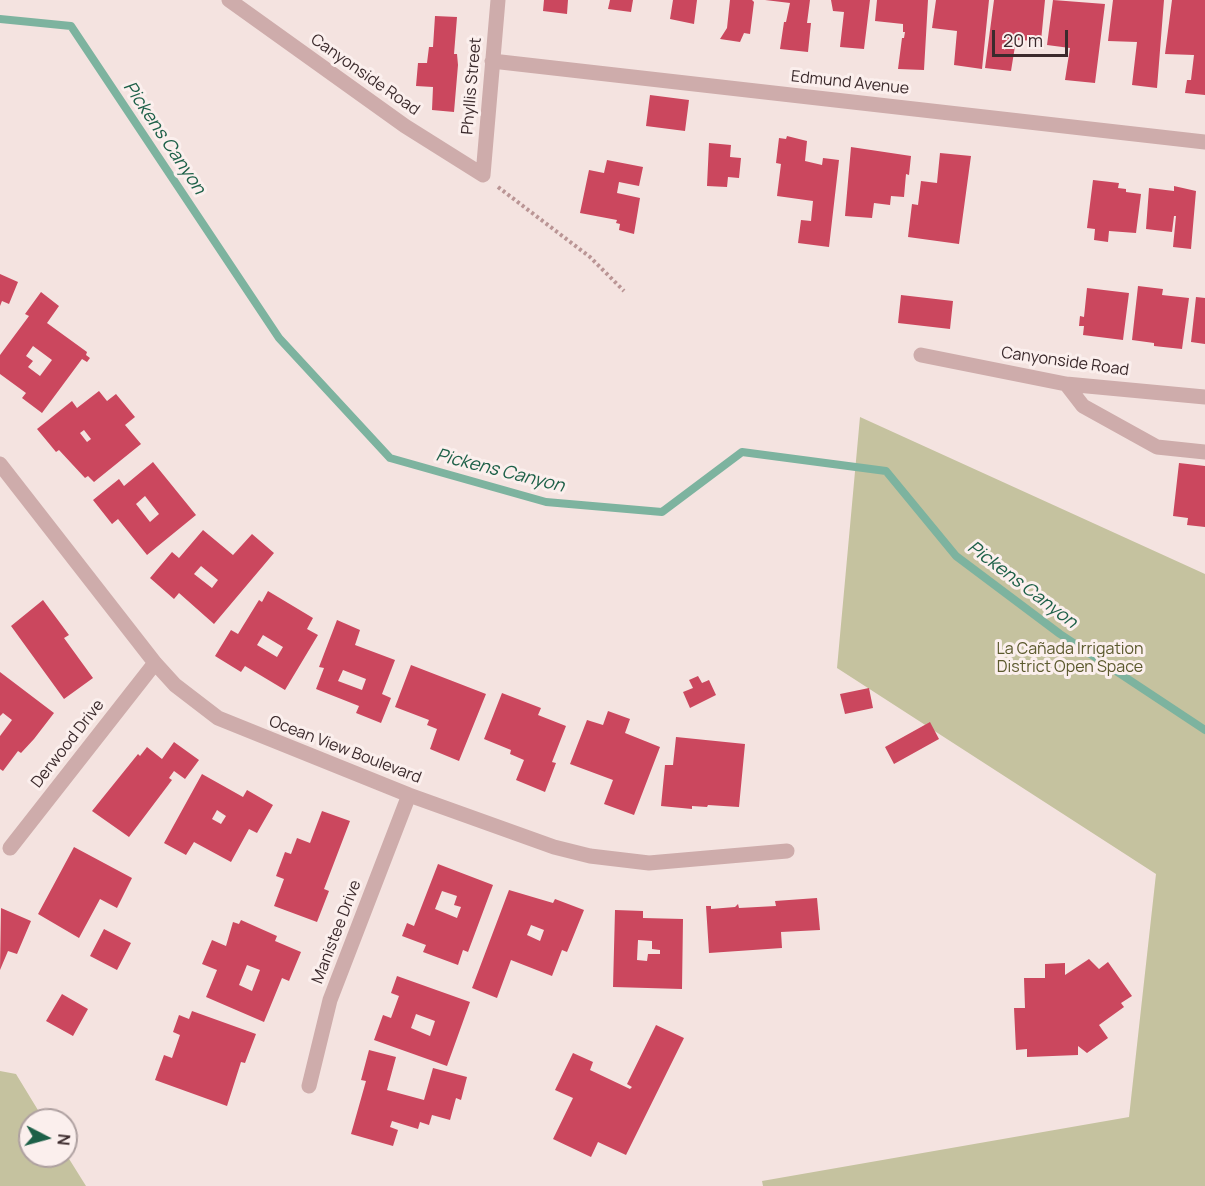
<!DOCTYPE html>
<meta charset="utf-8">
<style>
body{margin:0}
#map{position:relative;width:1205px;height:1186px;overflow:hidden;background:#f4e3e0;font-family:Manrope,sans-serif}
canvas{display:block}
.north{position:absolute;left:18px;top:1108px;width:60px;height:60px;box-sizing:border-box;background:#fbefed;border:2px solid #aea0a0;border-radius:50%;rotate:96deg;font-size:16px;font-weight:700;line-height:24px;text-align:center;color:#3b2a2c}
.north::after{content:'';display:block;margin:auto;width:21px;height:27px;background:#1d6048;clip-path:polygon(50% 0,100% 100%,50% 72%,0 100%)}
.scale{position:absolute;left:992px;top:30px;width:76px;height:27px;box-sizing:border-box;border:3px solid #3b2a2c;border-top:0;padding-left:8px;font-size:18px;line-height:21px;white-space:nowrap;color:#3b2a2c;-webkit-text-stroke:4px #fbefed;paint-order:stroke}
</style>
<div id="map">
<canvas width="1205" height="1186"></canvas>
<div class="north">N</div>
<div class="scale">20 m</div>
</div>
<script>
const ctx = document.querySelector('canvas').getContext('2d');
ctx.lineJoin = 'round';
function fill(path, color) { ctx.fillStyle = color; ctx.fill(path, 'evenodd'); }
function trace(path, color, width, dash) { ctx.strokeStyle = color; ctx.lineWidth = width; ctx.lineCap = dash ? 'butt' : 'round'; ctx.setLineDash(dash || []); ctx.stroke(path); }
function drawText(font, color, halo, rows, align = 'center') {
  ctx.font = font + ' Manrope,sans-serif'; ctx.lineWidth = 6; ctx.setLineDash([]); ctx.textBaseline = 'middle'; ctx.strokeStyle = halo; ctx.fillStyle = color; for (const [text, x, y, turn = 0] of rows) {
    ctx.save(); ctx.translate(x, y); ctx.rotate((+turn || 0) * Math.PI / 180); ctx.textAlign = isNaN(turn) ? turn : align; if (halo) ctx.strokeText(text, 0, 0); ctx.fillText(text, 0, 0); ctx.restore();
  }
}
const green = new Path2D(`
 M860,417L1205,574V1186H763L762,1181L1129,1117L1156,874L837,668Z
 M0,1071L16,1074L44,1120H30V1156L66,1154L86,1186H0Z`);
const stream = new Path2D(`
 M0,19L71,26L279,338L390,458L546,502L662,512L742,452L886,471L956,556L1060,634L1205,730`);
const building = new Path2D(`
 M544,0H568L567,14L543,11Z
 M610,0H633L631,12L608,9Z
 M673,0H697L694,24L670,19Z
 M730,0H752L754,2L750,34L744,33L740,42L720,39L727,28Z
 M765,0H810L807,23H811L808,52L780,49L784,22H786L790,3Z
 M831,0H870L864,49L840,47L844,12L833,11Z
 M877,0H928L924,70L898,69L902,38H904L905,32H903V24L875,21Z
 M936,0H989L982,69L954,65L957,31L932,28Z
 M994,0H1045L1041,41L1016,40L1011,71L985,68Z
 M1053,0L1105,4L1095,83L1065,80L1070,48L1047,45Z
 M1113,0H1164L1157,88L1132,85L1137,42L1108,41Z
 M1172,0H1205V95L1185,93L1187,80H1191L1194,55L1165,54Z
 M435,16L457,17L454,54H457L458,65L454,112L432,110L433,87L416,86L418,63H427L429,47H433Z
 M650,95L689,100L685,131L646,126Z
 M787,136L807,141L805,161L822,165L823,158L839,160L829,247L798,243L801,220L811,221L813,201L777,196L781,164L776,163L779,138L786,139Z
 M709,143L731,145L730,157L741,158L739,178L728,177L727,187L707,186Z
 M851,147L911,156L909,175L906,174L904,197L891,196L890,205L874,203L872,218L845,216Z
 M940,153L971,156L959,244L908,237L912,204L918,205L921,181L937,183Z
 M607,160L643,167L639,186L619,182L617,193L640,198L634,234L619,230L620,224L616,223L617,220L580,213L589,170L604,173Z
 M1093,180L1119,183L1118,188L1126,189V192L1141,194L1136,233L1109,231L1108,242L1094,240L1095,229L1087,228Z
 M1174,186L1196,191L1191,249L1173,247L1176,216H1174L1172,232L1146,229L1149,188L1174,191Z
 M0,274L18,282L9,304L2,301L0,306Z
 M1138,286L1163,289L1162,295L1189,298L1182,349L1154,346V343L1132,340Z
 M1087,288L1129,293L1123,340L1083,335L1084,326H1079L1080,316L1084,317Z
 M41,292L59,306L47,323L87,352L86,355L90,358L87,362L82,359L42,413L22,398L26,393L0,374V355L29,316L25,314ZM33,346L52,360L40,376L28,367L33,361L26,356Z
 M901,295L953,301L950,329L898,323Z
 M1196,297L1205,298V344L1191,342Z
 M99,391L107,401L116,394L135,417L125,425L141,444L94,482L88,476L85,478L59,450L56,452L37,429L72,401L77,408ZM84,430L91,439L87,442L80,433Z
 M153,462L196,515L147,555L118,519L112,524L93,500L119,479L124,486ZM145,496L159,514L150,522L136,504Z
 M1179,463L1205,466V527L1187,525L1188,518L1173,516Z
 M203,530L233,555L252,534L274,553L214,624L179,593L174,599L150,578L172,552L179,558ZM201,566L218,580L212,588L194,574Z
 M268,591L313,618L307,629L318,635L285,690L245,666L241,672L215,656L231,630L238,634L259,600L262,602ZM263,635L283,647L277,657L257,645Z
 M43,600L69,635L64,638L93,678L64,699L11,626Z
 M337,620L360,630L355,645L395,660L382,694L391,698L381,723L356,713L359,706L316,689L324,668L319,667ZM343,670L366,679L362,690L338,681Z
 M411,665L486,694L459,761L430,749L437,729L427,725L429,720L395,707Z
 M0,672L54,713L34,739L21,753L18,751L3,771L0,769V736L12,720L3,713L0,716Z
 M698,676L702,683L709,680L716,695L690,708L683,692L693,688L689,680Z
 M869,688L873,708L845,714L840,694Z
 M502,693L541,708L538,715L566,726L552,762L556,763L545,792L516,780L524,760L510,754L511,750L484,739Z
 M608,711L630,719L625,733L660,747L634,815L604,804L613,780L570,764L587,720L603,725Z
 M930,722L939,739L894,764L885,747Z
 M676,737L745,744L739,807L708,805L707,807L692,806V809L661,806L665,765H673Z
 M174,742L199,760L185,779L174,771L169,778L172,780L129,837L92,811L138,754L140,756L147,747L162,759Z
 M202,774L243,797L247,790L273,805L257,833L249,829L231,862L194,842L186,855L164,843ZM217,810L226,816L221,824L212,819Z
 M322,811L350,821L324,889L329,891L317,922L274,906L284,879L276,876L285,852L291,854L297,838L310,843Z
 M74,847L132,878L117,908L100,899L79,938L38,914Z
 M438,864L493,885L468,952L463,950L458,965L423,952L426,945L402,936L407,923L414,926ZM442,891L457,896L454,905L461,907L457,918L435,909Z
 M509,890L553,903L555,899L584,910L567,952L562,950L552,976L511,960L497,998L472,988ZM531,925L544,930L540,941L527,935Z
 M817,898L820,930L781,932L782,948L709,953L706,906H711V909L735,907L738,904L739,908L776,906L775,901Z
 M1,908L31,921L17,954L8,951L0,970Z
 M615,910L643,911V918L683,919L682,989L613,987ZM638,940L652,941V949L660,950V954H648L647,961L637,960Z
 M241,920L277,936L275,941L301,952L289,981L282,978L264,1022L206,997L217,970L202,964L212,940L226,946L233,922L239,924ZM247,965L260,970L252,991L239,985Z
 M104,929L131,943L117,970L90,956Z
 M1089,959L1099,969L1108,962L1132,996L1121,1003L1124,1007L1099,1025L1108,1038L1087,1053L1078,1046V1055L1027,1057V1049L1016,1050L1014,1008H1025L1024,978H1045V964L1065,963V975Z
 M397,976L470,1002L447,1066L374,1040L383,1015L391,1018L399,996L391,993ZM416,1014L435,1021L430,1036L411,1028Z
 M62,994L88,1009L73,1036L46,1021Z
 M192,1011L256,1034L245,1063L241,1062L227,1106L155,1080L164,1055L172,1058L180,1035L173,1032L179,1015L189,1019Z
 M656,1025L684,1038L626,1155L598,1142L591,1157L553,1139L573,1098L555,1090L573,1053L593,1062L590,1070L630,1089L632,1087L627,1084Z
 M369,1050L396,1057L387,1090L424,1100L433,1068L467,1077L461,1100L456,1098L450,1120L432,1115L429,1125L420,1122L418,1129L392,1121L390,1127L398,1130L393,1146L351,1134L366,1081L361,1080Z`);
const path = new Path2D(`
 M498,187L590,257L624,291`);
const minor = new Path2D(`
 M229,0L405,126L483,175L498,0
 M492,61L1205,142
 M921,355L1066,384L1205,397
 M1066,384L1083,406L1157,447L1205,452
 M0,464L155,663L175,685L218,718L409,795L554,847L590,856L649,863L787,851
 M10,848L155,663
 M309,1086L330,1000L409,795`);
const streetNames = [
 ["Canyonside Road",365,75,35],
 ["Edmund Avenue",850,83,6],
 ["Phyllis Street",472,86,-85],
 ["Canyonside Road",1065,362,8],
 ["Derwood Drive",68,744,-52],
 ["Ocean View Boulevard",345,750,21],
 ["Manistee Drive",337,932,-69]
];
const parkNames = [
 ["La Cañada Irrigation",1070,650],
 ["District Open Space",1070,668]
];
const waterNames = [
 ["Pickens Canyon",164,138,56],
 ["Pickens Canyon",500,471,14],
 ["Pickens Canyon",1022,585,37]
];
fill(green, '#c5c29f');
trace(stream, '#7db39f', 8);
fill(building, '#cb475e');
trace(path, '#ba9595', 4, [3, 3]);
trace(minor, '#ceacab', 15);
drawText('16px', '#3b2a2c', '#fbefed', streetNames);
drawText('16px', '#5b592d', '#fbefed', parkNames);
drawText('italic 18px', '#1d6048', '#fbefed', waterNames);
</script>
